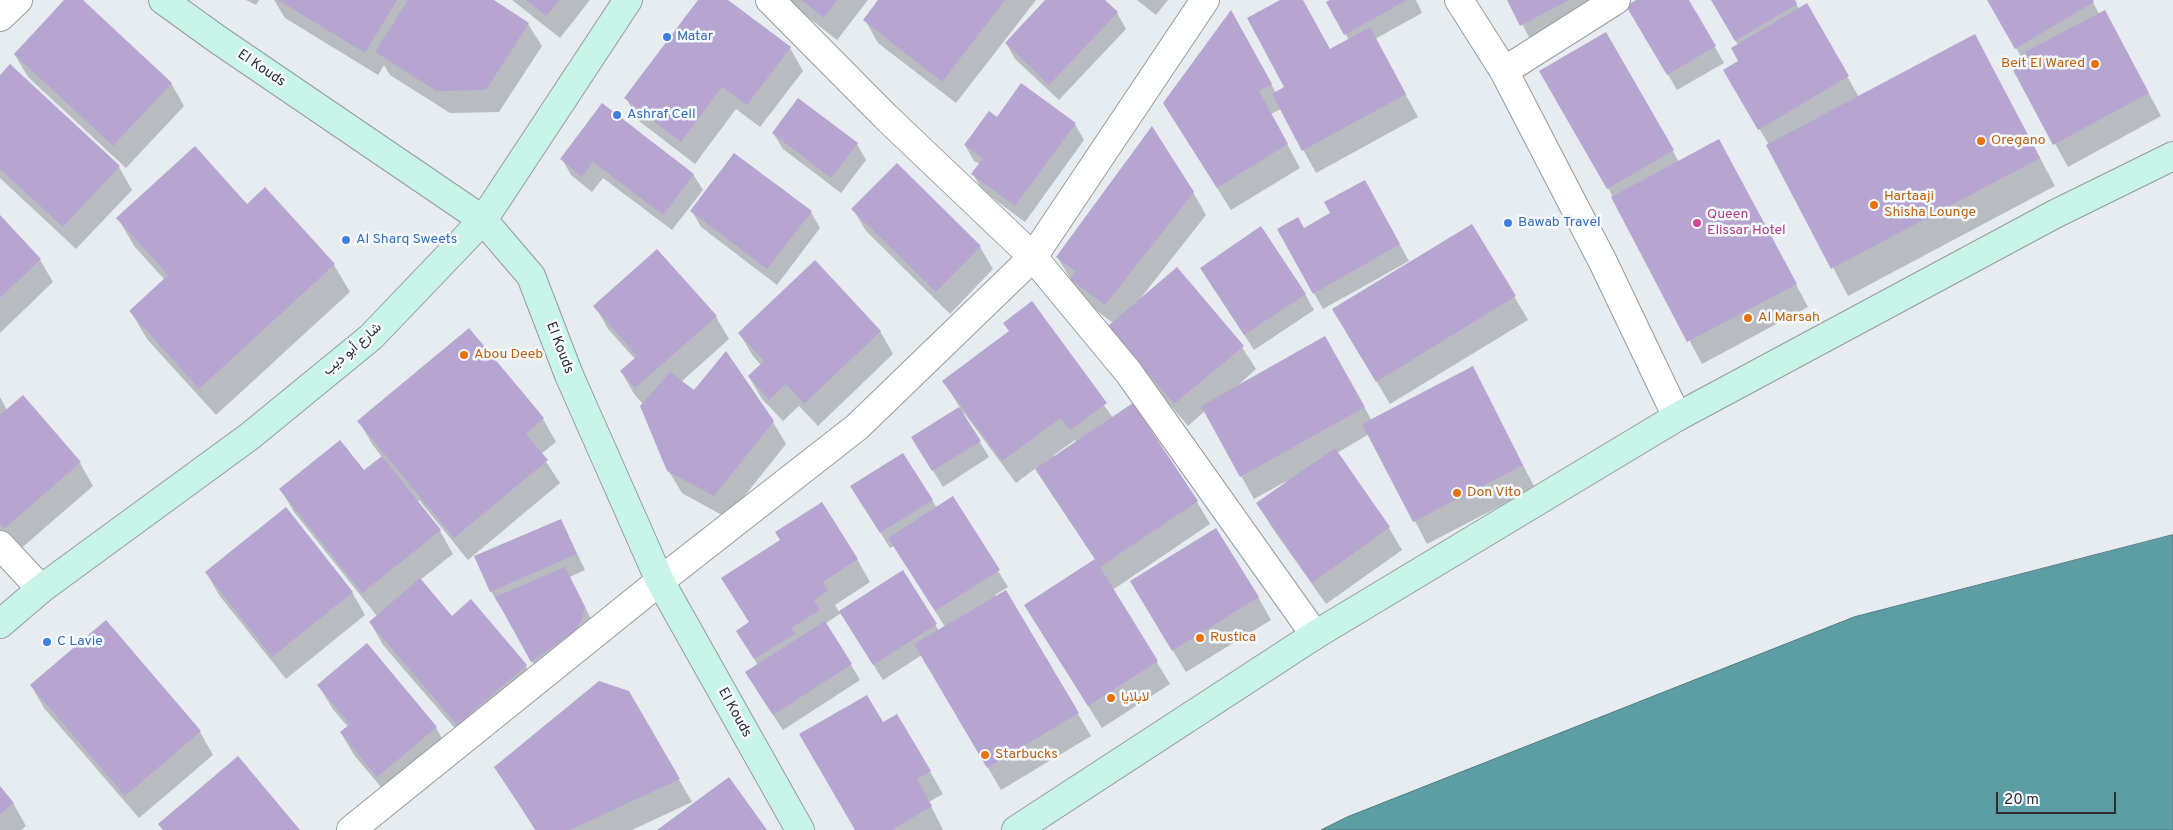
<!DOCTYPE html>
<meta charset="utf-8">
<style>
body{margin:0}
#map{position:relative;width:2173px;height:830px;overflow:hidden;background:#e7ecf1;font-family:Overpass,sans-serif}
canvas{display:block}
.scale{position:absolute;left:1996px;top:792px;width:120px;height:22px;box-sizing:border-box;border:2px solid #2c2e30;border-top:0;padding-left:6px;font-size:15px;line-height:18px;white-space:nowrap;color:#2c2e30;-webkit-text-stroke:4px #f4f9ff;paint-order:stroke}
</style>
<div id="map">
<canvas width="2173" height="830"></canvas>
<div class="scale">20 m</div>
</div>
<script>
const ctx = document.querySelector('canvas').getContext('2d');
ctx.lineJoin = 'round';
function fill(path, color) { ctx.fillStyle = color; ctx.fill(path, 'evenodd'); }
function trace(path, color, width, dash) { ctx.strokeStyle = color; ctx.lineWidth = width; ctx.lineCap = dash ? 'butt' : 'round'; ctx.setLineDash(dash || []); ctx.stroke(path); }
function drawText(font, color, halo, rows, align = 'center') {
  ctx.font = font + ' Overpass,Vazirmatn,sans-serif'; ctx.lineWidth = 5; ctx.setLineDash([]); ctx.textBaseline = 'middle'; ctx.strokeStyle = halo; ctx.fillStyle = color; for (const [text, x, y, turn = 0] of rows) {
    ctx.save(); ctx.translate(x, y); ctx.rotate((+turn || 0) * Math.PI / 180); ctx.textAlign = isNaN(turn) ? turn : align; if (halo) ctx.strokeText(text, 0, 0); ctx.fillText(text, 0, 0); ctx.restore();
  }
}
const water = new Path2D(`
 M2173,535V830H1321L1347,817L1854,617Z`);
const shadow = new Path2D(`
 M65,0H82L171,83L184,106L126,168L28,77L15,55Z
 M246,0H259L256,5Z
 M274,0H492L528,24L542,46L499,112L450,113L390,75L384,65L378,75L285,18Z
 M512,0H590L560,38Z
 M700,0H726L790,48L803,71L760,127L736,109L695,164L639,121L626,98Z
 M786,0H868L837,40Z
 M880,0H1036L956,103L878,43L865,20Z
 M1047,0H1103L1117,13L1126,29L1059,100L1015,59L1006,43Z
 M1137,0H1168L1156,15Z
 M1282,0H1302L1330,50L1349,40L1328,3L1333,0H1416L1422,13L1375,39L1418,117L1316,173L1281,109L1271,114L1300,168L1231,210L1178,126L1244,34L1276,93L1286,88Z
 M1509,0H1624L1535,48Z
 M1638,0H1688L1724,63L1677,90L1628,6Z
 M1712,0H1794L1799,9L1806,5L1859,97L1975,36L2055,186L1848,296L1769,145L1725,70L1740,62L1738,45Z
 M1988,0H2092L2099,14L2117,34L2161,116L2068,167L2015,71L2026,65Z
 M1605,33L1679,162L1719,140L1808,307L1702,364L1613,197L1541,71Z
 M0,76L119,167L132,190L76,249L0,178Z
 M602,105L693,174L703,190L672,230L603,178L592,192L571,175L562,159Z
 M997,118L1075,124L1084,140L1025,222L982,190L973,174L980,164L974,161L965,145Z
 M773,133L857,144L866,160L841,193L783,149Z
 M1193,192L1206,215L1140,299L1242,347L1256,369L1236,387L1338,360L1372,421L1472,368L1535,488L1427,544L1369,434L1337,453L1389,528L1402,550L1326,604L1271,526L1258,503L1286,483L1285,482L1254,499L1205,411L1188,426L1123,349L1110,326L1113,323L1085,302L1057,257Z
 M1373,197L1409,261L1323,309L1314,293L1304,229Z
 M247,205L334,265L350,292L216,415L147,339L131,312L165,280L134,246L118,218Z
 M853,209L980,247L993,269L950,314L866,231Z
 M692,211L811,212L820,228L777,285L701,227Z
 M0,217L40,260L53,282L0,333Z
 M1472,225L1528,320L1390,404L1347,332Z
 M1201,268L1305,294L1314,310L1254,350Z
 M1032,303L1113,418L1197,502L1210,524L1114,589L1110,585L1170,684L1102,728L1039,628L1096,560L1036,468L1016,483L964,413L963,415L989,457L943,487L913,438L960,408L944,381L1010,332ZM1075,440L1077,442L1055,457L1054,455Z
 M595,306L716,317L729,339L681,382L694,392L773,422L786,444L727,518L682,493L668,470L643,404L634,394L621,371L635,359L608,329Z
 M880,331L893,354L818,426L799,406L783,421L762,399L749,377L761,365L753,356L739,333Z
 M0,397L7,410L23,397L80,463L93,486L18,551L0,530Z
 M543,419L556,442L541,454L560,483L468,560L419,500L417,502L440,531L453,554L420,580L452,618L526,666L539,688L471,747L383,645L370,622L377,616L294,512L281,490L364,472L382,457L372,444L359,421Z
 M953,498L1008,587L995,595L997,597L1006,592L1091,736L1001,790L922,655L883,680L841,613L826,623L860,680L783,730L756,689L758,665L751,654L750,623L723,579L857,559L870,582L835,605L839,612L902,572L939,631L945,627L894,546L890,548L861,502L932,500L937,508Z
 M561,520L585,570L570,577L594,625L541,677L502,606L500,607L491,591Z
 M206,572L352,592L365,615L286,679L219,595Z
 M1258,597L1271,620L1186,672L1144,604Z
 M31,685L200,732L213,755L139,818L44,708Z
 M319,686L436,728L449,750L391,799L354,755L341,733L348,727L332,708Z
 M628,692L692,802L632,830H535L496,767Z
 M897,715L943,794L929,802L943,830H856L883,723Z
 M0,788L13,803L26,826L21,830H0Z`);
const building = new Path2D(`
 M64,0H83L172,83L113,146L14,54Z
 M278,0H397L365,53Z
 M408,0H494L529,23L486,90L436,91L375,52Z
 M526,0H560L546,16Z
 M698,0H728L791,47L747,105L722,87L681,142L624,98Z
 M801,0H837L824,18Z
 M878,0H1005L942,82L863,20Z
 M1045,0H1105L1118,12L1049,85L1005,43Z
 M1280,0H1303L1330,49L1370,27L1406,94L1302,151L1272,94L1284,87L1247,18Z
 M1330,0H1407L1344,35L1326,2Z
 M1507,0H1569L1520,26Z
 M1636,0H1689L1716,46L1667,75L1626,6Z
 M1711,0H1795L1797,4L1735,41Z
 M1987,0H2093L2094,2L2015,49Z
 M1807,3L1849,76L1758,130L1723,70L1738,61L1731,48Z
 M1231,10L1272,84L1259,91L1288,144L1217,188L1163,103Z
 M2105,10L2149,93L2053,145L2013,70L2030,61L2025,52Z
 M1606,32L1674,150L1607,189L1539,71Z
 M1975,34L2040,158L1831,269L1766,145Z
 M10,64L120,166L63,227L0,169V75Z
 M1021,83L1076,123L1015,206L971,174L983,158L964,145L989,111L997,117Z
 M798,98L858,143L831,178L772,133Z
 M602,103L694,174L663,215L593,162L582,177L560,159Z
 M1152,126L1194,192L1105,305L1070,279L1076,272L1056,257Z
 M1719,139L1797,284L1687,342L1611,197Z
 M195,146L247,204L265,187L335,264L199,389L129,311L168,275L116,218Z
 M734,153L812,211L767,269L690,211Z
 M897,163L981,246L936,292L851,209Z
 M1365,180L1400,244L1313,294L1277,229L1298,217L1304,228L1330,213L1324,202Z
 M0,215L41,259L0,298Z
 M1472,224L1516,296L1376,382L1332,309Z
 M1261,226L1306,294L1244,335L1200,268Z
 M657,249L717,316L635,388L620,371L637,356L593,306Z
 M815,260L881,331L804,404L786,384L769,400L748,376L764,361L738,333Z
 M1177,267L1244,346L1174,404L1108,326Z
 M1032,301L1107,403L1070,430L1061,418L1002,461L942,381L1009,331L1003,323Z
 M469,328L544,418L526,434L548,460L454,538L357,421Z
 M1325,336L1365,407L1240,477L1201,406Z
 M726,351L774,421L714,496L667,471L640,406L670,372L694,390Z
 M1473,366L1523,465L1413,522L1362,424Z
 M23,395L81,462L4,529L0,524V415Z
 M1133,403L1198,501L1100,567L1035,469Z
 M959,407L981,441L932,471L911,437Z
 M340,440L364,470L382,456L441,530L362,593L279,489Z
 M1335,448L1390,527L1312,583L1256,503Z
 M903,453L933,500L880,533L850,486Z
 M953,496L1000,570L935,611L888,538Z
 M822,502L858,559L823,582L828,591L814,600L820,610L791,628L795,634L754,659L736,631L749,622L721,578L780,540L775,532Z
 M286,507L353,592L272,657L205,572Z
 M561,519L577,554L490,592L474,556Z
 M1216,528L1259,597L1172,651L1130,581Z
 M1095,559L1158,661L1088,706L1024,605Z
 M565,567L585,607L582,619L575,631L531,662L495,597Z
 M903,570L937,624L873,665L839,611Z
 M420,578L452,616L471,599L527,665L457,725L369,622Z
 M1006,590L1079,713L987,768L914,644Z
 M106,620L201,731L125,796L30,685Z
 M825,621L852,664L773,715L745,672Z
 M367,643L437,727L377,777L340,732L350,724L317,685Z
 M599,681L629,691L680,779L570,830H536L494,767Z
 M867,695L883,722L897,714L931,771L917,779L932,806L892,830H855L799,734Z
 M238,756L300,830H163L158,824Z
 M729,777L767,830H657Z
 M0,786L14,803L0,814Z`);
const minor = new Path2D(`
 M770,0L886,117L1033,257L1129,373L1315,635
 M1459,0L1504,71L1603,262L1677,417
 M0,17L18,0
 M1504,71L1616,0
 M0,545L41,589
 M351,830L660,581L857,427L1033,257L1205,0`);
const secondary = new Path2D(`
 M163,0L217,39L483,220L531,276L569,375L660,581L800,830
 M0,624L41,589L250,436L371,337L483,220L628,0
 M1016,830L1315,635L1677,417L2055,214L2173,156`);
const markers = [
 [667,37,5,"#3f7fe0"],
 [2095,64,5,"#e8710a"],
 [617,115,5,"#3f7fe0"],
 [1981,141,5,"#e8710a"],
 [1874,205,5,"#e8710a"],
 [1508,223,5,"#3f7fe0"],
 [1697,223,5,"#d1479c"],
 [346,240,5,"#3f7fe0"],
 [1748,318,5,"#e8710a"],
 [464,355,5,"#e8710a"],
 [1457,493,5,"#e8710a"],
 [1200,638,5,"#e8710a"],
 [47,642,5,"#3f7fe0"],
 [1111,698,5,"#e8710a"],
 [985,755,5,"#e8710a"]
];
const shopNames = [
 ["Matar",677,37],
 ["Ashraf Cell",627,115],
 ["Bawab Travel",1518,223],
 ["Al Sharq Sweets",356,240],
 ["C Lavie",57,642]
];
const foodNames = [
 ["Beit El Wared",2085,64,"right"],
 ["Oregano",1991,141],
 ["Hartaaji",1884,197],
 ["Shisha Lounge",1884,213],
 ["Al Marsah",1758,318],
 ["Abou Deeb",474,355],
 ["Don Vito",1467,493],
 ["Rustica",1210,638],
 ["لابلايا",1121,698],
 ["Starbucks",995,755]
];
const streetNames = [
 ["El Kouds",261,69,34],
 ["El Kouds",559,348,69],
 ["شارع أبو ديب",353,350,-41],
 ["El Kouds",734,713,61]
];
const hotelNames = [
 ["Queen",1707,215],
 ["Elissar Hotel",1707,231]
];
fill(water, '#5d9da4');
trace(water, '#4e7c81', 1);
fill(shadow, '#0003');
fill(building, '#b6a4d1');
trace(minor, '#979ca1', 30);
trace(secondary, '#979ca1', 30);
trace(minor, '#fff', 28);
trace(secondary, '#c9f5e8', 28);
for (const [x, y, r, color] of markers) { const dot = new Path2D(); dot.arc(x, y, r, 0, 2 * Math.PI); ctx.fillStyle = color; ctx.fill(dot); trace(dot, '#f4f9ff', 2); }
drawText('14px', '#366cbe', '#f4f9ff', shopNames, 'left');
drawText('14px', '#c56008', '#f4f9ff', foodNames, 'left');
drawText('14px', '#2c2e30', '#f4f9ff', streetNames);
drawText('14px', '#b23c85', '#f4f9ff', hotelNames, 'left');
</script>
